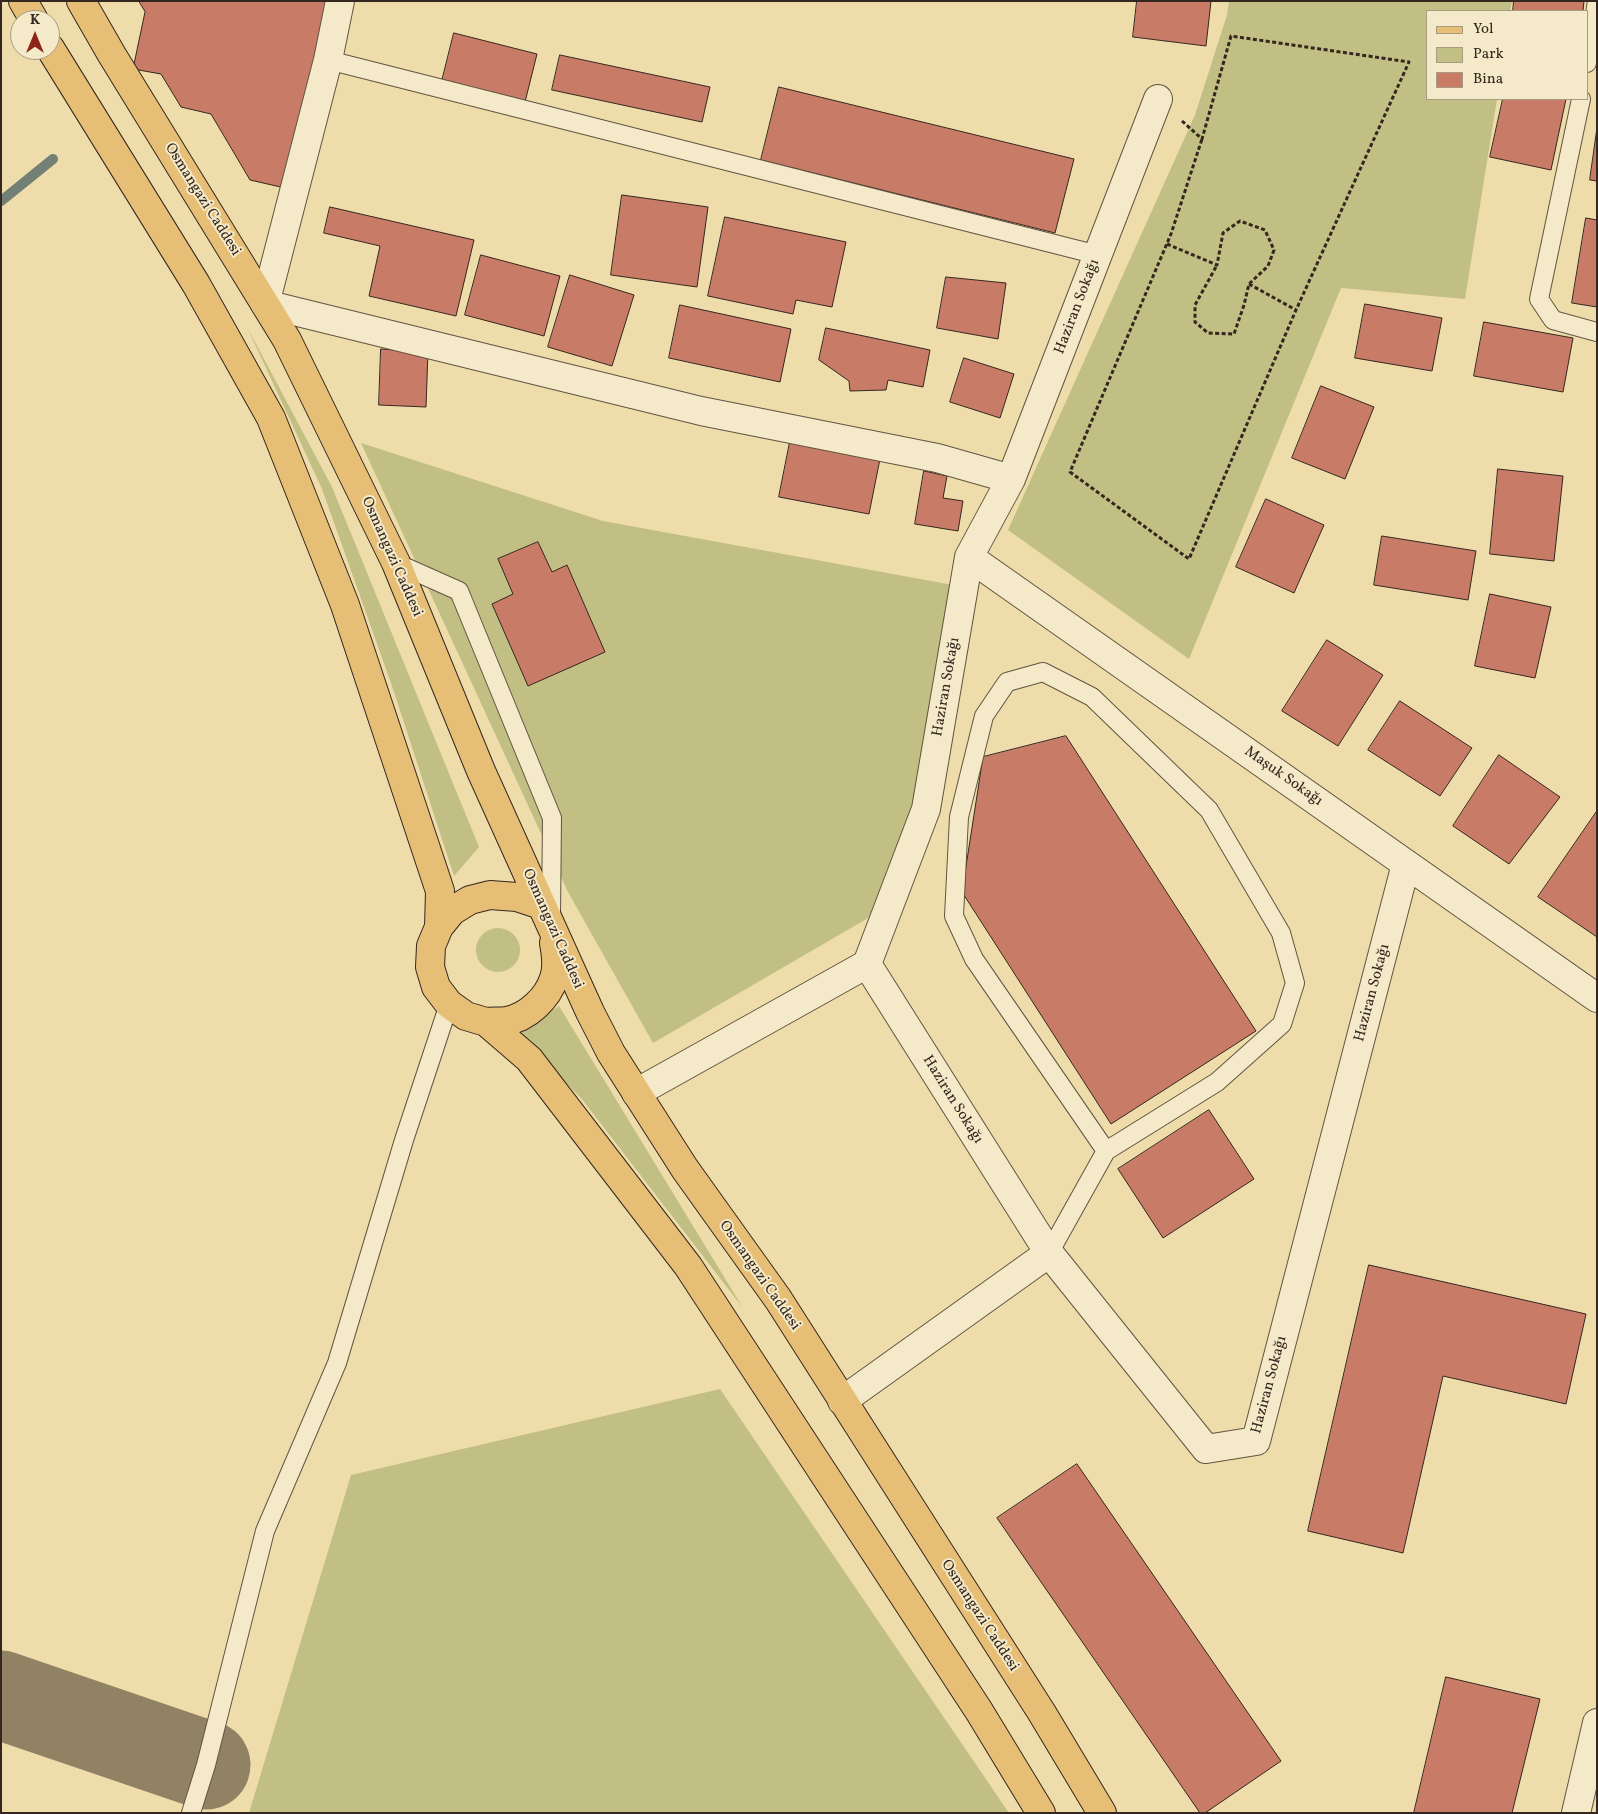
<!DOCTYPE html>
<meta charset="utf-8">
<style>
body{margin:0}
#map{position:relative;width:1598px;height:1814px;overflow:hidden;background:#eda;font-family:Vollkorn,serif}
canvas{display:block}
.frame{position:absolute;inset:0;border:2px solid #34271f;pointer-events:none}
.legend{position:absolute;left:1426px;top:10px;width:162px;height:90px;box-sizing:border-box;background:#f4e9c8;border:1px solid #a79b84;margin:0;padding:6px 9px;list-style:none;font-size:15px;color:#34271f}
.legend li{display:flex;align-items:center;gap:10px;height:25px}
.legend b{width:25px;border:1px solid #a79b84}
.north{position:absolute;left:10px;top:10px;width:50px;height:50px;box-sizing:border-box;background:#f4e9c8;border:1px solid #a79b84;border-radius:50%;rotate:0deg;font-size:14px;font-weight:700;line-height:20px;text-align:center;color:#34271f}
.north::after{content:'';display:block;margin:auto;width:18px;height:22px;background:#8f2418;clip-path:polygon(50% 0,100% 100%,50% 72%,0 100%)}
</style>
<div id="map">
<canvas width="1598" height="1814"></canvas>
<div class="frame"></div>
<ul class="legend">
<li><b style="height:6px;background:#e7be75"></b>Yol</li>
<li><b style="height:14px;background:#c1bf83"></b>Park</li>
<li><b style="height:14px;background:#c87b67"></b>Bina</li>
</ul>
<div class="north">K</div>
</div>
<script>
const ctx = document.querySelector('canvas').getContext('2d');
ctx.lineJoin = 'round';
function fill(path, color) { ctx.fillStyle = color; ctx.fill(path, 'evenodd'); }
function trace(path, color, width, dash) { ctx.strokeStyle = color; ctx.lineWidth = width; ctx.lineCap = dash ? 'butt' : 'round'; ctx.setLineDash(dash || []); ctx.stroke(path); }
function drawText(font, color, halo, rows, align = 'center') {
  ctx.font = font + ' Vollkorn,serif'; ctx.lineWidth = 4; ctx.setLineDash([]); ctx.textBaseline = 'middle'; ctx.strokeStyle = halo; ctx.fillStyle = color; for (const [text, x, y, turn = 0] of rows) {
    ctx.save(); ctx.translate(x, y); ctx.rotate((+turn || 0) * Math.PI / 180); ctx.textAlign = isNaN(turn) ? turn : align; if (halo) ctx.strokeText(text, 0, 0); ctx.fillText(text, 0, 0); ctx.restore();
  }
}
const green = new Path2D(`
 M1229,1H1512L1510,11H1427V99H1497L1465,299L1341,288L1189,659L1008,530L1195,115L1227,15Z
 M247,327L332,487L479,847L454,876L392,686L322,489Z
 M361,443L603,521L953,585L894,903L653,1043L568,892Z
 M476 950a22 22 0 1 1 44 0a22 22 0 1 1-44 0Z
 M559,1006L743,1308L581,1098L518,1034Z
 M720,1389L1009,1813H249L351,1475Z`);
const stream = new Path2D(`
 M1,201L53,159`);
const taxiway = new Path2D(`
 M1,1695L206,1765`);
const building = new Path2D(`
 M139,1H329L285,188L250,180L211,114L181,107L161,74L133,69L145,12Z
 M1137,1H1211L1206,46L1133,37Z
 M1514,1H1584L1583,11H1513Z
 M454,33L537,54L525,102L442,81Z
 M560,55L710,87L702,122L552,90Z
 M779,87L1074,159L1055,233L761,160Z
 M1503,99H1566L1551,170L1490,157Z
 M1597,128V181L1590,180Z
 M622,195L708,207L697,287L611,275Z
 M330,207L474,240L456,316L369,296L380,246L324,233Z
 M725,217L846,242L832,307L796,300L793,314L708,296Z
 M1586,218L1597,220V307L1572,303Z
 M481,255L560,276L544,336L465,315Z
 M570,275L634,295L612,366L548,347Z
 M946,277L1006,283L998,339L937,328Z
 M1365,304L1442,318L1432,371L1355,358Z
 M680,305L791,329L780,382L669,358Z
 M1484,322L1573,338L1563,392L1474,376Z
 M826,328L930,350L923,387L888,380L886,390L850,391L849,381L819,360Z
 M381,349L428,352L426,407L379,405Z
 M964,358L1014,374L1000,418L950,402Z
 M1321,386L1374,407L1345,479L1292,458Z
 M790,442L880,459L869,514L779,497Z
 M1498,469L1563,476L1554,561L1490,554Z
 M924,471L947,476L943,498L963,501L958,531L915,524Z
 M1266,499L1324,525L1294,593L1236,567Z
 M1382,536L1476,551L1468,600L1374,585Z
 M538,542L552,572L567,565L605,652L528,686L492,604L513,594L498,559Z
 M1490,594L1551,607L1535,678L1475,666Z
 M1327,640L1383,675L1338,746L1282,711Z
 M1400,701L1472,748L1440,796L1368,750Z
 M1066,736L1256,1031L1111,1124L962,892L983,757Z
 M1499,755L1560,797L1509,864L1453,826Z
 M1597,811V937L1538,897Z
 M1209,1110L1254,1179L1163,1238L1118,1169Z
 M1369,1265L1586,1314L1566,1404L1443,1376L1403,1553L1308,1531Z
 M1077,1464L1281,1761L1205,1813H1200L997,1518Z
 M1446,1677L1540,1699L1512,1813H1414Z`);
const path = new Path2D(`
 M1182,121L1202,139L1231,36L1409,62L1296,310L1189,559L1070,472L1171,234L1202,139
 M1167,244L1217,265L1223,233L1240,221L1265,230L1274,250L1268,266L1249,284L1244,305L1234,334L1208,333L1195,322V305L1217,265
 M1249,284L1296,310`);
const service = new Path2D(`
 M328,60L1098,255
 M1587,63L1597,1
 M1581,99L1539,299L1553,320L1597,332
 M396,563L459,591L552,818L551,916
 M1049,1253L1106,1151L1217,1082L1282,1024L1295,983L1281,933L1209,810L1092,697L1043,672L1007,682L984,716L959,817L954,916L974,959L1106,1151
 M191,1813L206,1765L265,1531L337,1363L404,1140L449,1004`);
const minor = new Path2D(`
 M340,1L328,60L265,304L701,411L937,458L1011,479
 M1158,99L1011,479L969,557L926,809L867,964L1049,1253L1206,1449L1256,1441L1406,864
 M969,557L1597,998
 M636,1093L867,964
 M842,1401L1049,1253`);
const tertiary = new Path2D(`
 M1576,1813L1597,1723`);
const primary = new Path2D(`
 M23,1L34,20
 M81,1L112,55L287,340L396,563L481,771L590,1012L611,1053L685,1169L778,1299L1042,1713L1102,1813
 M50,48L196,284L271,418L345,605L440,891L439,927L431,946L430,967L436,987L449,1004L466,1016L486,1022L529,1059L688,1266L979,1711L1041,1813
 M439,927L452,911L470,900L490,895L517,897L541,905
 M486,1022C492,1021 499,1022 506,1021C527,1018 548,998 554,978C558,967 556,954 554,943`);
const streetNames = [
 ["Osmangazi Caddesi",202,200,58],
 ["Haziran Sokağı",1078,307,-69],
 ["Osmangazi Caddesi",391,557,66],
 ["Haziran Sokağı",947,687,-80],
 ["Maşuk Sokağı",1283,777,35],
 ["Osmangazi Caddesi",552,929,66],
 ["Haziran Sokağı",1373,993,-75],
 ["Haziran Sokağı",952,1100,58],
 ["Osmangazi Caddesi",759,1276,55],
 ["Haziran Sokağı",1270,1385,-75],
 ["Osmangazi Caddesi",979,1616,57]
];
fill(green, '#c1bf83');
trace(stream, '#728075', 10);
trace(taxiway, '#918264', 89);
fill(building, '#c87b67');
trace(building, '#34271f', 1);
trace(service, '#625442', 20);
trace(minor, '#625442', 30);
trace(tertiary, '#625442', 30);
trace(primary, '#34271f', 30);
trace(path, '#34271f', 3, [4, 2.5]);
trace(service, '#f4e9c8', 18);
trace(minor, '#f4e9c8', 28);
trace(tertiary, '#f4e9c8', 28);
trace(primary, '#e7be75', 28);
drawText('15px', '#34271f', '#f4e9c8', streetNames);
</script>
